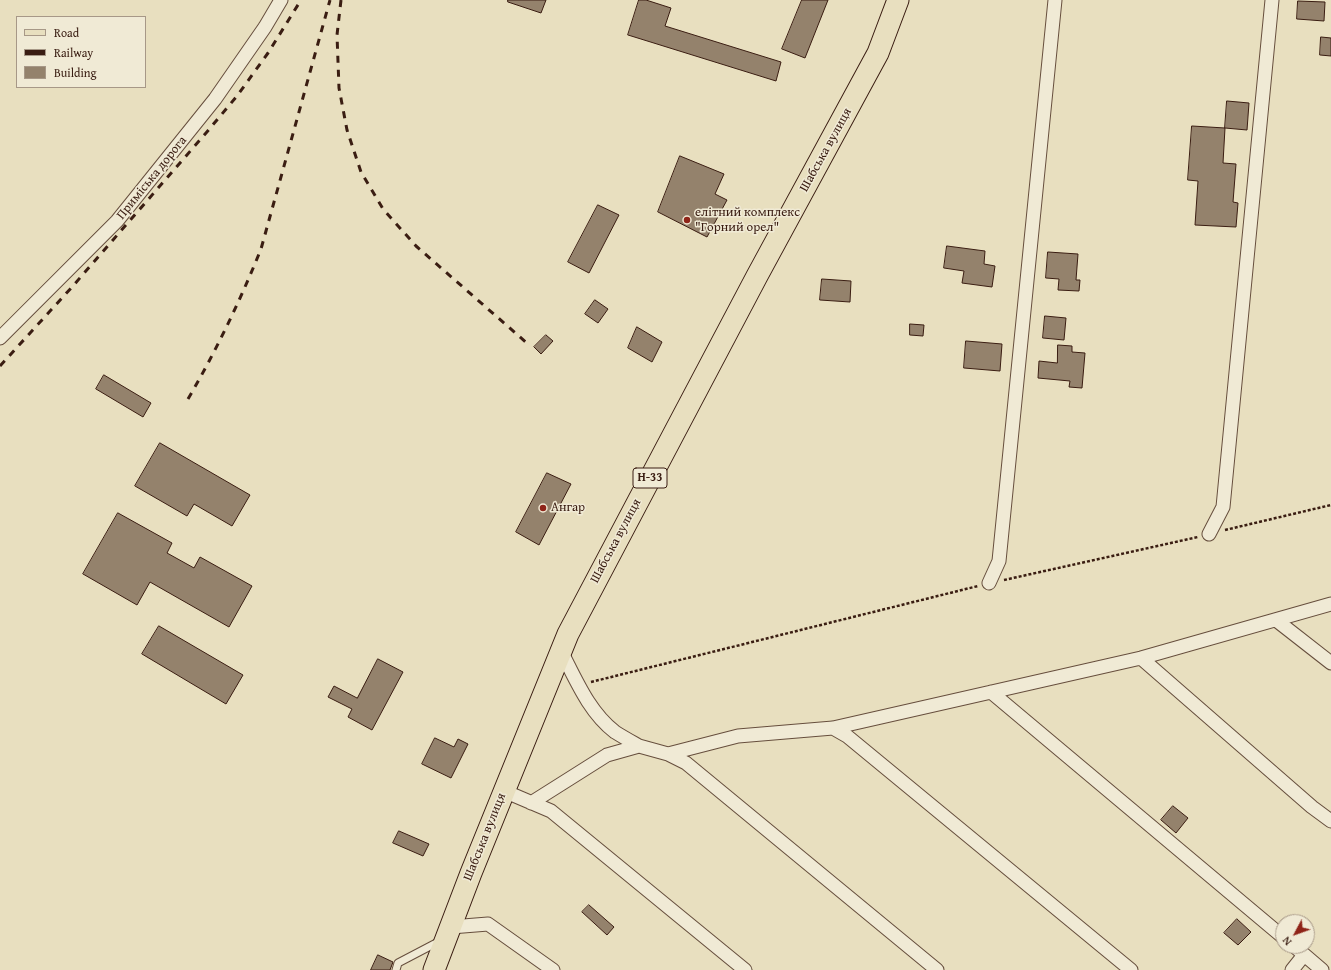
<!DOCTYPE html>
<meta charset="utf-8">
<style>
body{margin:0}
#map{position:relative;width:1331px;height:970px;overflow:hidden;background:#e8dfbf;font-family:"Gentium Book Plus",serif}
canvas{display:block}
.legend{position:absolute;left:16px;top:16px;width:130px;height:72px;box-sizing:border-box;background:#f0ead5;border:1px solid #a79887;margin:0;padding:5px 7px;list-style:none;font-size:12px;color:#3a1d12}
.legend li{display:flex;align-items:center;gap:8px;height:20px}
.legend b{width:20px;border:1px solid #a79887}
.north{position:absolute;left:1275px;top:914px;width:40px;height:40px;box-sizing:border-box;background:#f0ead5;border:1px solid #a79887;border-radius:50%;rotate:229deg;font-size:11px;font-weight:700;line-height:16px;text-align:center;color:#3a1d12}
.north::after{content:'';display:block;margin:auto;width:14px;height:18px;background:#8f2418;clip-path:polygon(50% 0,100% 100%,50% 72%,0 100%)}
</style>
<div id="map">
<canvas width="1331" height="970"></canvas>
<ul class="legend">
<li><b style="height:5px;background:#e8dfbf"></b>Road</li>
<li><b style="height:5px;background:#3a1d12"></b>Railway</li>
<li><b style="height:11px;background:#94826c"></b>Building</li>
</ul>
<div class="north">N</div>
</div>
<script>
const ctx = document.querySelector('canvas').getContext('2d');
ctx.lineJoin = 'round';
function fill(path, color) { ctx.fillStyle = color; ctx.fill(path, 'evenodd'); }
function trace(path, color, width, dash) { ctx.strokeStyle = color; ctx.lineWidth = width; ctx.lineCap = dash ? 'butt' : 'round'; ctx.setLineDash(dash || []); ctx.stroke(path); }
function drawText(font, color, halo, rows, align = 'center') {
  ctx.font = font + ' "Gentium Book Plus",serif'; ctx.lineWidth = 3; ctx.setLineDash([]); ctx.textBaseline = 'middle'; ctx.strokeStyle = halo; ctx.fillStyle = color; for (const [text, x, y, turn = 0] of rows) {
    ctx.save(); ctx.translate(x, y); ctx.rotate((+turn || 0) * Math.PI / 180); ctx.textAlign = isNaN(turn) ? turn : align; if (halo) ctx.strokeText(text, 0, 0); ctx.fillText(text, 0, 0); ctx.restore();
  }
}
const building = new Path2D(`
 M508,0H546L541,13L508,2Z
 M639,0H646L671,8L665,26L781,62L776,81L628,35Z
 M802,0H828L805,58L782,49Z
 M1298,1L1325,2L1324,21L1297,19Z
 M1321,37L1331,38V56L1320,55Z
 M1227,101L1249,103L1247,130L1225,128Z
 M1192,126L1225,128L1223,163L1236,164L1233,202L1238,203L1236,227L1195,225L1198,181L1188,180Z
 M680,156L724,174L715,194L727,200L707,237L658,212Z
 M598,205L619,215L589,273L568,262Z
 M947,246L985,251L984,264L995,266L992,287L962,283L964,271L944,268Z
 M1048,252L1078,254L1076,280H1080L1079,291L1058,290L1059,279L1046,278Z
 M822,279L851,281L850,302L820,300Z
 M595,300L608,309L598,323L585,314Z
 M1045,316L1066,318L1064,340L1043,338Z
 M910,324L924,325L923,336L910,335Z
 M637,327L662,342L652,362L628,348Z
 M546,335L553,341L541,354L534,347Z
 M966,341L1002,344L1000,371L964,368Z
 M1058,345L1072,346V352L1085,353L1082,388L1069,387L1070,381L1038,378L1039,361L1057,363Z
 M104,375L151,403L143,417L96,389Z
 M160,443L250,495L232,526L194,504L187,516L135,486Z
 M547,473L571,484L539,545L516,532Z
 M118,513L172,543L167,553L194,568L200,557L252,586L229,627L150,582L137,605L83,574Z
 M159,626L243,675L226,704L142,654Z
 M378,659L403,672L372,730L348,717L352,709L328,697L334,686L357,698Z
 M435,738L454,747L458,739L468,744L451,778L422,764Z
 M1173,806L1188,818L1176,833L1161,820Z
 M399,831L429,844L423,856L393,843Z
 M589,905L614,927L607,935L582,912Z
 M1237,919L1251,932L1238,945L1224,933Z
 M378,955L393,962L390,970H371Z`);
const path = new Path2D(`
 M1225,530L1331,505
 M1004,580L1198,537
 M591,682L978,586`);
const service = new Path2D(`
 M396,970L398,963L440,941`);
const minor = new Path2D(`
 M0,338L117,221L215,99L265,27L281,0
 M1209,534L1223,507L1272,0
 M989,583L999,561L1055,0
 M1276,620L1331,663
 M561,651C576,680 589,712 615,732C623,737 632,742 639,746
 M1141,658L1312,807L1331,821
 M991,692L1283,937
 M833,728L847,736L1131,970
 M668,754L686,763L937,970
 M504,791L551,811L745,970
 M531,803L607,755L639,746L668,754L738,736L833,728L1141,658L1331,604
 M451,927L488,924L553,970
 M1294,946L1322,970
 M1292,970L1304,955`);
const primary = new Path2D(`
 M434,970L471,873L568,634L757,276L878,53L898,0`);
const rail = new Path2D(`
 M341,0L337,35L339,88L347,130L361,172L383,209L416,246L528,344
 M0,366L72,287L206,133L237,96L268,53L301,0
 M188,399C216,351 240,301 261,249L330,0`);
const markers = [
 [687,220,4,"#8f2418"],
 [543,508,4,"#8f2418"]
];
const shields = [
 [650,478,34]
];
const shieldNames = [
 ["Н-33",650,478]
];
const streetNames = [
 ["Шабська вулиця",826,150,-61],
 ["Приміська дорога",152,178,-51],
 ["Шабська вулиця",616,541,-62],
 ["Шабська вулиця",485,837,-68]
];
const poiNames = [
 ["елітний комплекс",695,213],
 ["\"Горний орел\"",695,228],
 ["Ангар",551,508]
];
fill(building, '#94826c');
trace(building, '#3a1d12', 1);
trace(service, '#664e3d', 9);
trace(minor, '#664e3d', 15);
trace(primary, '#3a1d12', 23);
trace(path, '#3a1d12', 2.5, [3, 2]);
trace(service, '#f0ead5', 7);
trace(minor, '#f0ead5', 13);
trace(primary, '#e8dfbf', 21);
trace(rail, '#3a1d12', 3, [7, 7]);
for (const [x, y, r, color] of markers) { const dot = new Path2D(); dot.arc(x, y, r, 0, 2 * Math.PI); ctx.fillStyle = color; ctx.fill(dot); trace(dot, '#f0ead5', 1.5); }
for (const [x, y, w] of shields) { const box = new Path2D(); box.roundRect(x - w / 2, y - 10, w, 20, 3); ctx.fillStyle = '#f0ead5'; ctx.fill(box); trace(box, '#3a1d12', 1); }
drawText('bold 12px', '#3a1d12', null, shieldNames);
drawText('13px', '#3a1d12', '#f0ead5', streetNames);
drawText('13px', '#3a1d12', '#f0ead5', poiNames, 'left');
</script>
